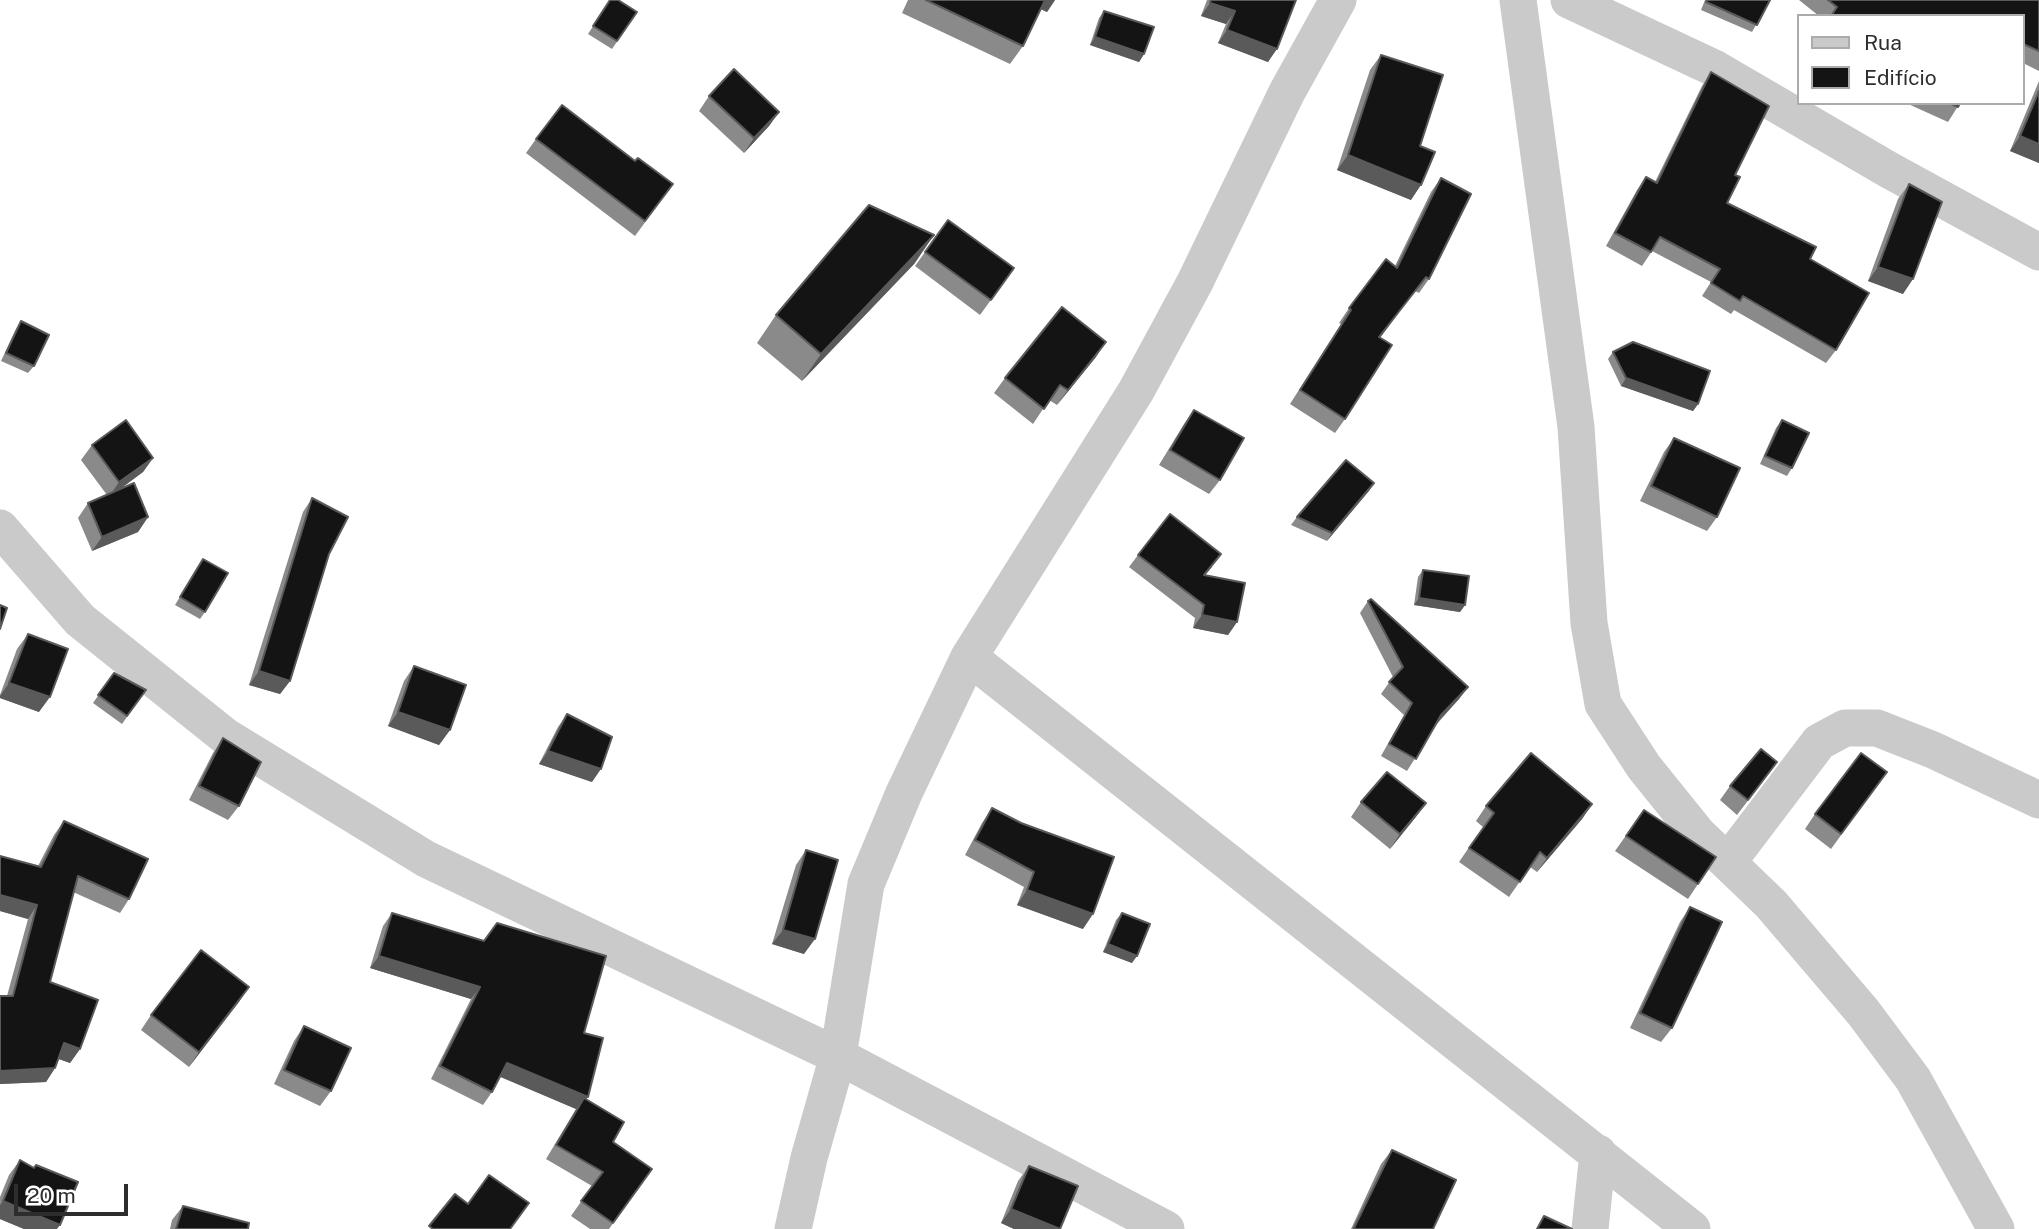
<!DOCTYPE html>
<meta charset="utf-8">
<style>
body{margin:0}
#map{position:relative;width:2039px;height:1229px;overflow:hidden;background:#fff;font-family:"Public Sans",sans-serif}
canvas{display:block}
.legend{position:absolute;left:1797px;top:14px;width:228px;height:91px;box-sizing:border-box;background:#fff;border:2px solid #ababab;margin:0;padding:9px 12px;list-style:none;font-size:21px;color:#2d2d2d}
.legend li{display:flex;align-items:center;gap:14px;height:35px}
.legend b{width:35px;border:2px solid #ababab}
.scale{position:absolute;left:14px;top:1184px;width:114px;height:32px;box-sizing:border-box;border:4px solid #2d2d2d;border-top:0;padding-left:9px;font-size:21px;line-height:24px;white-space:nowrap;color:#2d2d2d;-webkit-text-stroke:5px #fff;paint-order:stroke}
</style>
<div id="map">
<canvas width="2039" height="1229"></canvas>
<ul class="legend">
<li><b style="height:9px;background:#cacaca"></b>Rua</li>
<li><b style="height:19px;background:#141414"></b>Edifício</li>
</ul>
<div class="scale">20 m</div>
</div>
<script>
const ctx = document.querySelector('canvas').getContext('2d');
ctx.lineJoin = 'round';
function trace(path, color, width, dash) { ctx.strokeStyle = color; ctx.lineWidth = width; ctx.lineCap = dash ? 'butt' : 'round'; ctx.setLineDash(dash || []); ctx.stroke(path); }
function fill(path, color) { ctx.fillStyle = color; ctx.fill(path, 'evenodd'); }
const minor = new Path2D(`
 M1518,0L1576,427L1589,623L1603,704L1644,767L1698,834L1771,904L1863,1012L1913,1079L1996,1229
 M1569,0L1714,68L1889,170L2039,252
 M0,528L80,620L225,736L426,859L838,1056L1166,1229
 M969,657L1692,1229
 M1728,862L1819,742L1845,728H1877L1933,750L2039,800
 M793,1229L809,1158L838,1056L866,884L904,793L969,657L1136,391L1195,282L1287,92L1338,0
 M1590,1229L1598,1153`);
const wall = new Path2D(`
 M610,0L637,12L612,49L588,34Z
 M908,0H1055L1047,12L1041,9L1023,46L1010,64L902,13Z
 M1207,0H1296L1268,62L1218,43L1226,24L1201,16Z
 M1705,0H1770L1752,32L1701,10Z
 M1799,0H2039V71L2023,63V16H1819Z
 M1104,11L1144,54L1139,62L1090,45L1099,18Z
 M1381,55L1420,146L1411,200L1337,170L1370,70Z
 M1711,72L1735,175L1727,203L1810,259L1836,350L1826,363L1734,310L1731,314L1702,296L1711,282L1652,251L1642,266L1606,246L1637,190L1646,177L1655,182L1702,86Z
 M2039,81V163L2010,151Z
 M709,96L779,112L769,126L744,153L699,111Z
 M1906,103H1960L1948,122Z
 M536,139L635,161L673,184L635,236L526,153Z
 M1441,178L1429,279L1419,293L1415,291L1380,338L1345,419L1335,433L1290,404L1341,324L1339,323L1349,308L1395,266L1431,192Z
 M1909,184L1903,294L1868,281L1898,199Z
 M948,220L1014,268L980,315L915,266Z
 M915,263L802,381L757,343L776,315Z
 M21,321L34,366L28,373L1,361L16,329Z
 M1613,352L1698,404L1693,411L1621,386L1608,359Z
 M1096,357L1057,405L1049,400L1033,424L994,393L1005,378Z
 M1194,410L1220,480L1209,494L1159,465L1184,424Z
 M1782,420L1792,468L1787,476L1760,464L1776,428Z
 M1674,438L1717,517L1707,531L1640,501L1664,452Z
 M92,445L153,458L143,472L119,490L148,517L138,532L92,551L78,518L88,503L107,495L81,460Z
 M1374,483L1327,541L1291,525L1297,517Z
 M312,498L329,554L290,681L280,694L249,685L303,512Z
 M1138,555L1212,567L1205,575L1237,622L1228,635L1193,628L1195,618L1129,567Z
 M203,559L205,612L200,619L175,605Z
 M1423,570L1465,605L1460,612L1414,605L1418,577Z
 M1368,601L1468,687L1459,699L1437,724L1407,771L1381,756L1404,715L1381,694L1393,677L1360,613Z
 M28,634L39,712L0,698V695L17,649Z
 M414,666L450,730L439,745L388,726L404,681Z
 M114,673L146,690L122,724L93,703Z
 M567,714L592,782L539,764L558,727Z
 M223,738L239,806L228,820L189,800L213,753Z
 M1887,772L1831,849L1805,829L1815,814Z
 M1766,777L1737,815L1720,800L1730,786Z
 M1361,802L1426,803L1415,818L1390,849L1351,817Z
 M1592,804L1582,819L1537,872L1530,867L1509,897L1459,862L1483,827L1476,821L1486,806Z
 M992,808L1083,929L1017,905L1024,887L965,855L982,823Z
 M1644,810L1716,857L1688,899L1615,851Z
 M64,821L129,899L120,913L73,892L50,982L80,1049L70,1063L58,1059L55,1068L46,1082L0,1084V996H7L28,919L0,911V856L38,866L54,835Z
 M806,850L804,954L772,944L796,865Z
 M1690,907L1672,1028L1661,1042L1630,1028L1680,922Z
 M392,913L584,1033L586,1100L613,1142L652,1169L609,1229H590L571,1216L592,1186L546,1159L576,1109L500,1076L492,1092L483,1105L431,1079L471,999L370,968L383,926Z
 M1122,913L1132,963L1103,952L1116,920Z
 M249,987L189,1067L141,1030L151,1015Z
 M304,1026L331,1091L320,1106L274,1084L294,1041Z
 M1392,1150L1433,1229H1351L1381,1164Z
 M20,1160L34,1168L57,1229H24L0,1219V1197L9,1175Z
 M1029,1166L1060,1229H1014L1001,1223L1018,1181Z
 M183,1206L248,1229H170L172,1220Z`);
const shadedWall = new Path2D(`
 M1043,0H1055L1047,12L1038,8Z
 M1210,3L1235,11L1226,24L1201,16Z
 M1227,30L1277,49L1268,62L1218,43Z
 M1095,37L1144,54L1139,62L1090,45Z
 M779,112L769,126L744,153L754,138Z
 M2020,136L2039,144V163L2010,151Z
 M1348,155L1421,185L1411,200L1337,170Z
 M934,235L915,263L802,381L821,354Z
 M1878,267L1913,279L1903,294L1868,281Z
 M1426,277L1415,291L1369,352L1379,337Z
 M1106,342L1096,357L1057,405L1068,390Z
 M1626,378L1698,404L1693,411L1621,386Z
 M153,458L143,472L109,497L119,482Z
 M1374,483L1369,491L1327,541L1332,533Z
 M148,517L138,532L92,551L102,537Z
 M1419,598L1465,605L1460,612L1414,605Z
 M1202,615L1237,622L1228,635L1193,628Z
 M259,671L290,681L280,694L249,685Z
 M9,683L50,697L39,712L0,698V696Z
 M1468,687L1459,699L1433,727L1441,715Z
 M398,712L450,730L439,745L388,726Z
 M548,751L601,769L592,782L539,764Z
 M1426,803L1415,818L1390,849L1400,834Z
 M1592,804L1582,819L1537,872L1547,858Z
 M1027,890L1093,914L1083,929L1017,905Z
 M0,895L37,905L28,919L0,911Z
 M783,930L815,939L804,954L772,944Z
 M1108,944L1137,956L1132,963L1103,952Z
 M379,956L480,987L471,999L370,968Z
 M249,987L239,1002L189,1067L199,1052Z
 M64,1043L80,1049L70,1063L54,1057Z
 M507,1063L588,1097L579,1110L584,1098L576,1109L498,1076Z
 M55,1068L46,1082L0,1084V1071Z
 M3,1201L60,1225L57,1229H24L0,1219V1205Z
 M1011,1209L1060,1229H1014L1001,1223Z`);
const building = new Path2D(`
 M610,0H618L637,12L617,41L593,26Z
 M926,0H1045L1023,46Z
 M1211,0H1296L1277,49L1227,30L1235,11L1210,3Z
 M1707,0H1770L1757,25L1706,2Z
 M1828,0H2039V51L2023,44V16H1831L1837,7Z
 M1104,11L1154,27L1144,54L1095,37Z
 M1381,55L1443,75L1420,146L1435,152L1421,185L1348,155Z
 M734,69L779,112L754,138L709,96Z
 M1711,72L1769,106L1735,175L1740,177L1727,203L1816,247L1810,259L1869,293L1836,350L1743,296L1740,301L1711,283L1720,269L1660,237L1651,252L1615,233L1646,177L1657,183Z
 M2039,91V144L2020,136Z
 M1949,103H1960L1958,107Z
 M562,105L635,161L638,158L673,184L645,221L536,139Z
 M1441,178L1471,194L1429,279L1426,277L1379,337L1392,345L1345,419L1300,390L1351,310L1349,308L1386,259L1397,268Z
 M1909,184L1942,202L1913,279L1878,267Z
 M869,205L934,235L821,354L776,315Z
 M948,220L1014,268L991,300L925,252Z
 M1062,307L1106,342L1068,390L1060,385L1044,409L1005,378Z
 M21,321L49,335L34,366L6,353Z
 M1633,342L1710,371L1698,404L1626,378L1613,352Z
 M1194,410L1244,438L1220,480L1170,450Z
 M126,420L153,458L119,482L92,445Z
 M1782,420L1809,433L1792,468L1765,456Z
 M1674,438L1740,468L1717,517L1651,486Z
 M1346,460L1374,483L1332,533L1297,517Z
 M134,483L148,517L102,537L88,503Z
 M312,498L348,517L329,554L290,681L259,671Z
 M1170,514L1221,554L1204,575L1245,583L1237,622L1202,615L1204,605L1138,555Z
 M203,559L228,573L205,612L180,597Z
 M1423,570L1469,576L1465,605L1419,598Z
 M1371,599L1468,687L1441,715L1416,759L1389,744L1412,703L1389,682L1403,667L1368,601Z
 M0,605L7,608L0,629Z
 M28,634L68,649L50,697L9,683Z
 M414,666L466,685L450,730L398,712Z
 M114,673L146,690L127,716L98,695Z
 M567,714L612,737L601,769L548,751Z
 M223,738L261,762L239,806L199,786Z
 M1761,749L1777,762L1748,800L1730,786Z
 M1531,753L1592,804L1547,858L1540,852L1520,882L1469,848L1494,813L1486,806Z
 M1861,753L1887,772L1841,834L1815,814Z
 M1387,772L1426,803L1400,834L1361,802Z
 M992,808L1021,823L1114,857L1093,914L1027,890L1034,872L975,840Z
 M1644,810L1716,857L1698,884L1626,836Z
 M64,821L148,859L129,899L78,876L50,982L98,1000L80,1049L64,1043L55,1068L0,1071V996H13L37,905L0,895V856L41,867Z
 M806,850L838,860L815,939L783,930Z
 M1690,907L1722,922L1672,1028L1640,1013Z
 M392,913L484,941L497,923L606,956L584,1033L603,1038L588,1097L507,1063L492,1092L440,1066L480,987L379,956Z
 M1122,913L1150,924L1137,956L1108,944Z
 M201,950L249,987L199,1052L151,1015Z
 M304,1026L351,1048L331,1091L284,1070Z
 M584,1098L624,1122L613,1142L652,1169L613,1223L581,1201L603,1172L556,1145Z
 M1392,1150L1456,1180L1433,1229H1356L1354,1228Z
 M20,1160L34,1168L36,1165L78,1182L60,1225L3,1201Z
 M1029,1166L1078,1186L1060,1229L1011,1209Z
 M489,1175L529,1203L510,1229H433L429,1226L455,1194L468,1204Z
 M183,1206L249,1223L248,1229H176Z
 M1544,1216L1572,1229H1537Z`);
trace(minor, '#cacaca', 37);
fill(wall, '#8a8a8a');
fill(shadedWall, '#5a5a5a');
fill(building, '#141414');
trace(building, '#5a5a5a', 2);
</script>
